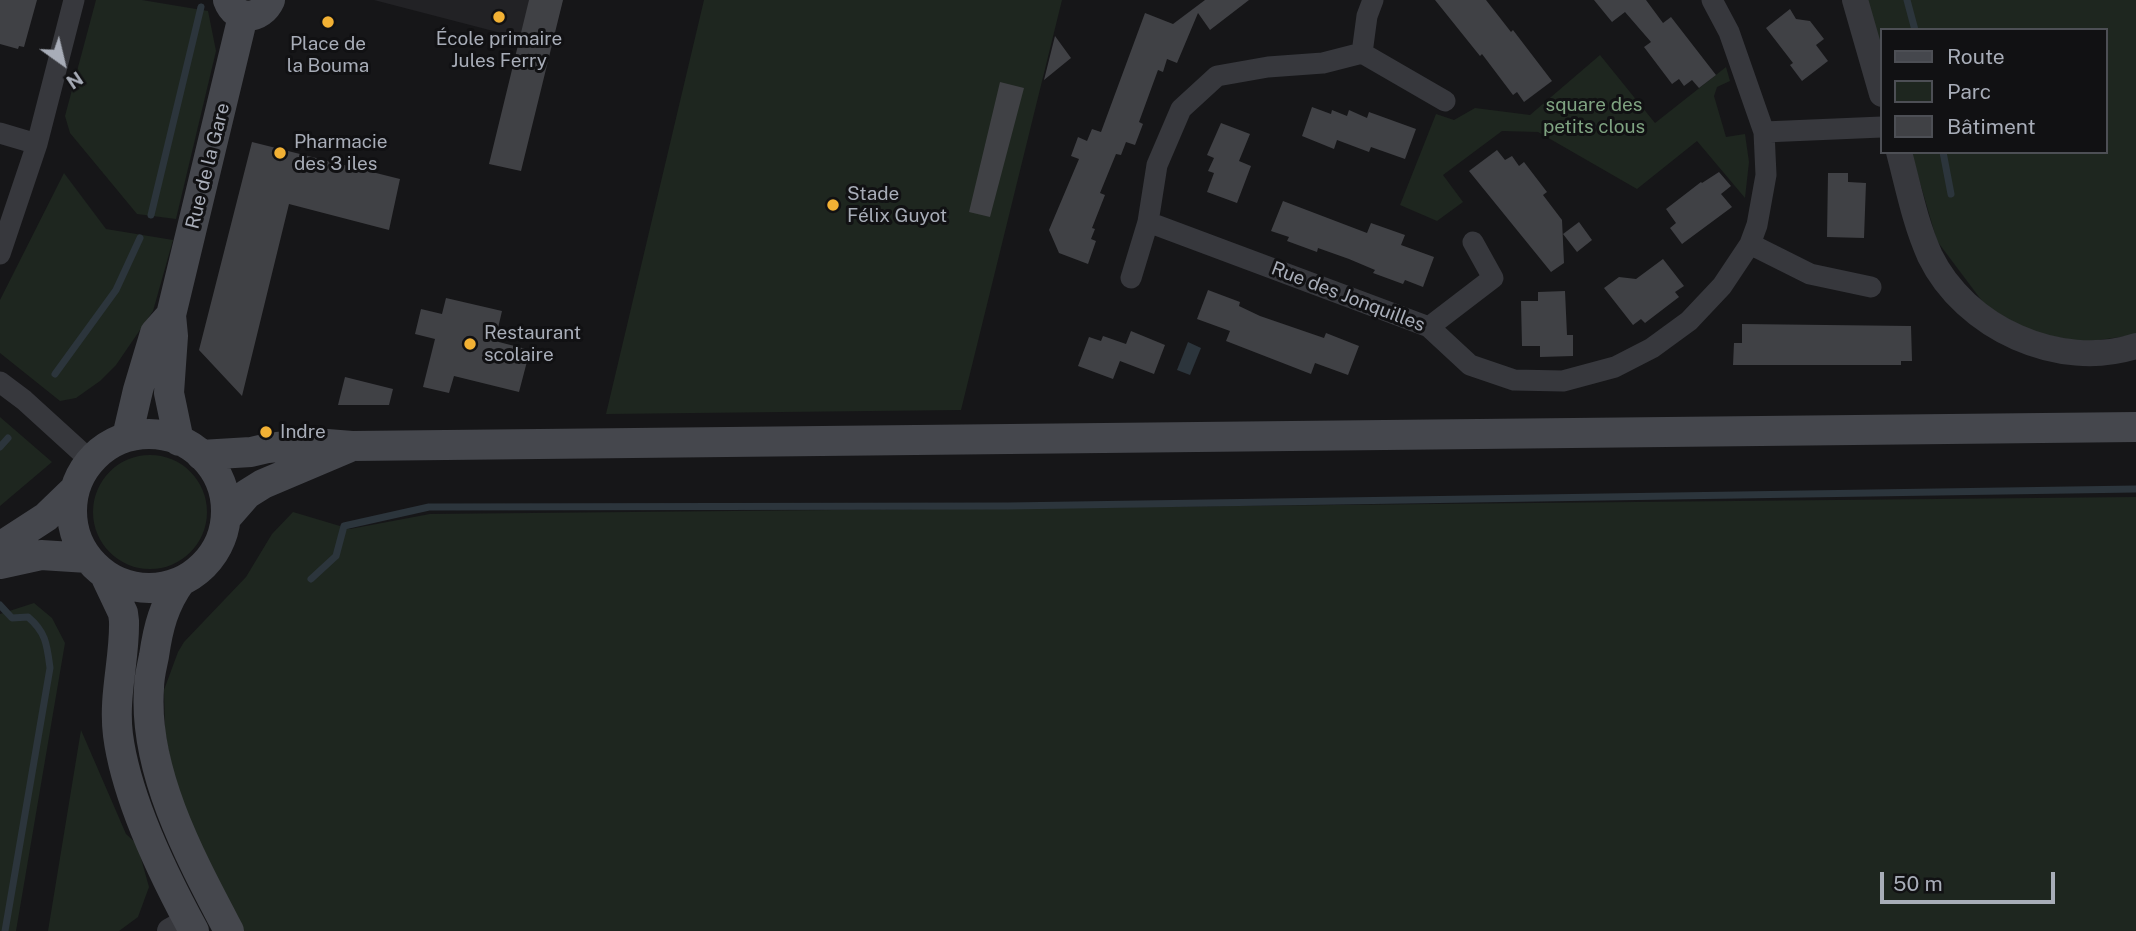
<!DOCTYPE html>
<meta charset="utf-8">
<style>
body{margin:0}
#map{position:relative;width:2136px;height:931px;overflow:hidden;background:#161618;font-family:"Public Sans",sans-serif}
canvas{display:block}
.legend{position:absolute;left:1880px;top:28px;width:228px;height:126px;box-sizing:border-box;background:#111113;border:2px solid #4d4f55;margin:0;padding:9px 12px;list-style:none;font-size:21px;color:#a8adb8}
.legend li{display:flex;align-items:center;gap:14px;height:35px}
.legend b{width:35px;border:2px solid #4d4f55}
.north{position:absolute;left:28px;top:28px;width:70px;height:70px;-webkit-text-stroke:5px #111113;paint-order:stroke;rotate:146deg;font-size:19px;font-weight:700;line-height:28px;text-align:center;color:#a8adb8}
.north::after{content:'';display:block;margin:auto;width:24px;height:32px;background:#a8adb8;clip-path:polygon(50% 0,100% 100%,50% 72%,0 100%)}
.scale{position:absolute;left:1880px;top:872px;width:175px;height:32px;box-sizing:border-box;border:4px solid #a8adb8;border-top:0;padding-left:9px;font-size:21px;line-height:24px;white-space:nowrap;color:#a8adb8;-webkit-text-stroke:5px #111113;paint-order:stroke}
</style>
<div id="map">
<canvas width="2136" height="931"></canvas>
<ul class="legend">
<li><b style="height:9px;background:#45474d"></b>Route</li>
<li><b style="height:19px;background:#1e261f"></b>Parc</li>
<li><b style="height:19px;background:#404145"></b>Bâtiment</li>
</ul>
<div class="north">N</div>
<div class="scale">50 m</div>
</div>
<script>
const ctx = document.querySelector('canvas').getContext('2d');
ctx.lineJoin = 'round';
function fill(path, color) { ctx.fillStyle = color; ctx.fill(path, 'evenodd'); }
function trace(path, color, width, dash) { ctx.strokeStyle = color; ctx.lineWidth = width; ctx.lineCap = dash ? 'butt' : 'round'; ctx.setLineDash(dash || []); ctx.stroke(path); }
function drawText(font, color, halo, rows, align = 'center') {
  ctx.font = font + ' "Public Sans",sans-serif'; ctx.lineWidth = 6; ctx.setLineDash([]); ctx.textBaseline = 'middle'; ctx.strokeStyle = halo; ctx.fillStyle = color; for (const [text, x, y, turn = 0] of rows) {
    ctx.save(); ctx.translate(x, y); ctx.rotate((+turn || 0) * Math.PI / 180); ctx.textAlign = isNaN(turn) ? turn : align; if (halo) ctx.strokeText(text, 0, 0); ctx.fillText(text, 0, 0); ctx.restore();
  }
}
const built = new Path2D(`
 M374,0H563L551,46Z`);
const green = new Path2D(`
 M96,0H142L208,11L216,51L176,219L137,214L70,133L65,116Z
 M704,0H1062L961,410L606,414Z
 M1867,0H2136V335L2083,342L2030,332L1985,305L1937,241L1911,152H2106V30H1882V53Z
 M1600,55L1655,123L1726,67L1730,81L1717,87L1714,96L1726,137L1745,134L1749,162L1745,198L1697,141L1637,189L1538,132L1502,131L1443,175L1463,202L1437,221L1400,205L1436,114L1454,120L1475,108L1530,115Z
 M64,173L106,229L173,240L153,311L116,365L100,381L76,398L60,401L0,353V300Z
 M0,417L52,462L0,506Z
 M93 512a57 57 0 1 1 114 0a57 57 0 1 1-114 0Z
 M2136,497V931H241L202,852L174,779L165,731L164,690L178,652L184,642L246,577L272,534L293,512L350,529L430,514Z
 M34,603L52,618L65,643L16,931H0V614Z
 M81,730L126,834L137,844L149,887L138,917L119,931H48Z`);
const water = new Path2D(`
 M1188,342L1201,348L1190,375L1177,370Z`);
const stream = new Path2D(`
 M1907,0L1915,30
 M1943,152L1951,194
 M151,215L201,7
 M55,374L116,290L140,238
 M0,447L8,438
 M311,579L336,556L344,526L429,507L1007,506L2136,489
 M0,605L12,618L28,617C46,632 47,645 50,668L5,931`);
const building = new Path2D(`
 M0,0H37L24,47L19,46L18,49L0,44Z
 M529,0H563L521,171L489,164Z
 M1205,0H1249L1210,30L1198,13L1177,63L1167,59L1163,72L1158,70L1139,122L1143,124L1135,145L1126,142L1121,155L1116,154L1100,193L1105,195L1092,228L1095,229L1091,239L1096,241L1088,264L1059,253L1049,230L1079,159L1071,156L1078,137L1087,141L1092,129L1101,132L1145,13L1173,24Z
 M1435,0H1486L1511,32L1513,30L1552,81L1524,102L1517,92L1513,95L1482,54L1480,56Z
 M1594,0H1646L1663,23L1671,17L1716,75L1699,88L1692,80L1684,86L1679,79L1672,84L1644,47L1651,42L1625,12L1612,22Z
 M1790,9L1796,19L1810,21L1824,39L1816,45L1828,61L1802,81L1790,65L1793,63L1766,28Z
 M1055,36L1071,58L1044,80Z
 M1000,82L1024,88L990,217L969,212Z
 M1312,107L1331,114L1332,110L1347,116L1349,110L1367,118L1369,112L1416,129L1405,159L1371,147L1369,152L1337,140L1334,149L1302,136Z
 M1221,123L1250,134L1239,161L1251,166L1237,203L1207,192L1214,173L1208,171L1214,158L1207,155Z
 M252,142L400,179L389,230L289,204L242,396L199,350Z
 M1497,150L1505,160L1512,156L1519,166L1524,162L1547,192L1543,195L1562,220L1564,263L1551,272L1469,171Z
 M1719,172L1731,186L1721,194L1732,207L1682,244L1670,228L1676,223L1666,209L1701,182L1702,183Z
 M1828,173H1848V182L1866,183L1864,238L1827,237Z
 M1283,201L1367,233L1371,223L1405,235L1401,245L1434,257L1423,287L1405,280L1403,284L1373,273L1375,270L1349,259L1318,248L1317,252L1287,241L1289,237L1271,231Z
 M1579,222L1592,240L1577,252L1563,234Z
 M1663,259L1684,286L1675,292L1679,297L1645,323L1641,319L1633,325L1604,288L1619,277L1636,279Z
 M1208,290L1240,302L1239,306L1260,316L1324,338L1326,333L1359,346L1348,375L1315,363L1311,374L1226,341L1230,331L1197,319Z
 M1565,291L1567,335H1573V356L1540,357V346H1522L1521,301H1538V292Z
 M446,298L502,311L495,341L530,350L519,392L454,376L449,393L423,387L435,339L415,334L421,309L442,314Z
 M1742,324L1911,326L1912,361H1901V365H1733L1734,343H1742Z
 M1131,331L1165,345L1154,374L1120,361L1113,379L1078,366L1089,337L1101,341L1103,336L1126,344Z
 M345,377L393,389L389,405H338Z`);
const minor = new Path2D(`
 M1362,53L1445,101
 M1362,53L1367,16L1373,0
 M1764,132L1882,127
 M0,133L37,144
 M1148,222L1429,327L1470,365L1514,380L1563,381L1615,367L1652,348L1689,321L1722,286L1750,244L1757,225L1766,175L1764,132L1729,32L1712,0
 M1750,244L1810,274L1871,287
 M0,254L37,144L74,0
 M1131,278L1148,222L1157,165L1181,109L1217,76L1268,67L1323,63L1362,53
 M1429,327L1493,278L1473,242
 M0,382L24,400L91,461`);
const tertiary = new Path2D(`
 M1855,0L1882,94
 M1899,152C1908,186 1915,223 1930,256C1965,328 2059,371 2136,346
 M170,931L188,921`);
const secondary = new Path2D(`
 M228,0C236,22 261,20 270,0
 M72 511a77 77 0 1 1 154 0a77 77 0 1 1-154 0Z
 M127,437L138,390L155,333L171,315
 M179,441L169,393L173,336L171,315L243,16
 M201,455L251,452L268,448L296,445L327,444L352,446L2136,427
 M226,518L247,494L263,484L348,448
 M0,547L46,517L75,489
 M0,564L41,555L88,558
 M105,575L123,613L124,621C125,659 113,696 118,735C126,797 164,876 194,931
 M181,581C164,604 158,628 154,656C152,666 149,677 149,688C143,771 191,859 229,931`);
const markers = [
 [499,17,7,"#f2b134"],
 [328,22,7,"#f2b134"],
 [280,153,7,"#f2b134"],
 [833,205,7,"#f2b134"],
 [470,344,7,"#f2b134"],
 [266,432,7,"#f2b134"]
];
const poiNames = [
 ["École primaire",499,39,"center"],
 ["Jules Ferry",499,61,"center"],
 ["Place de",328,44,"center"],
 ["la Bouma",328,66,"center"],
 ["Pharmacie",294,142],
 ["des 3 iles",294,164],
 ["Stade",847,194],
 ["Félix Guyot",847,216],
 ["Restaurant",484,333],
 ["scolaire",484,355],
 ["Indre",280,432]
];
const parkNames = [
 ["square des",1594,105],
 ["petits clous",1594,127]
];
const streetNames = [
 ["Rue de la Gare",208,166,-76],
 ["Rue des Jonquilles",1348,297,21]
];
fill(built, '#222225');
fill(green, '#1e261f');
fill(water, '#2c353c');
trace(stream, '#2c353c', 7);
fill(building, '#404145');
trace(minor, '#37383d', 21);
trace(tertiary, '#37383d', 26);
trace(secondary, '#45474d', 30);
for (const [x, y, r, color] of markers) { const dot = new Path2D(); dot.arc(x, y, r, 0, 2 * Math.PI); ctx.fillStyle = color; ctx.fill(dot); trace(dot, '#111113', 2.5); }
drawText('19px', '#a8adb8', '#111113', poiNames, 'left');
drawText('19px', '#7fa381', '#111113', parkNames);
drawText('19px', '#a8adb8', '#111113', streetNames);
</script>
